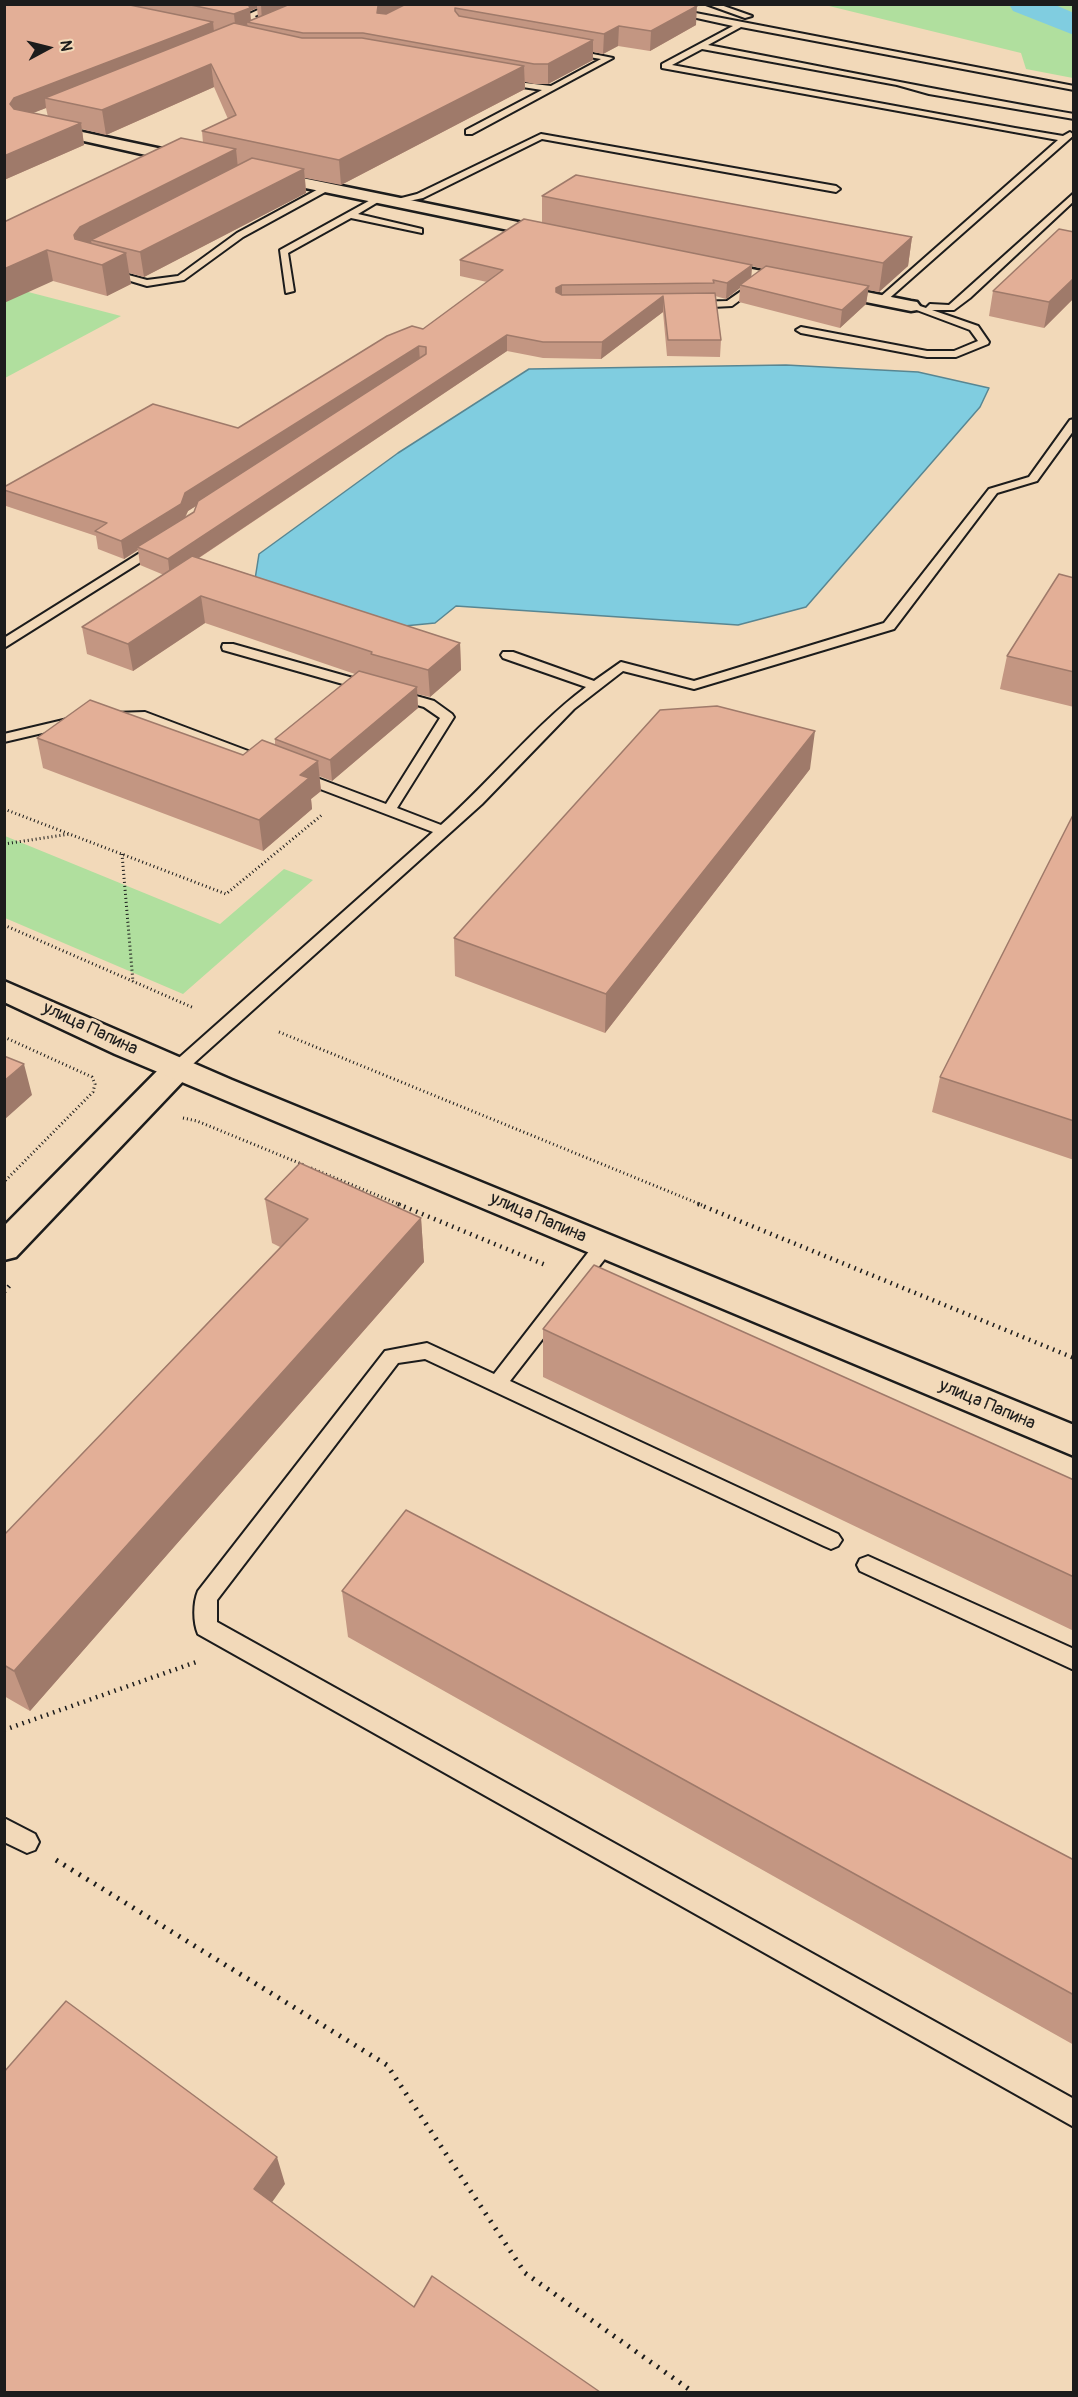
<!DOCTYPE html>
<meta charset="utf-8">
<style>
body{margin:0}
#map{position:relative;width:1078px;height:2397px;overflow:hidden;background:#f2d9b9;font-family:Pangolin,sans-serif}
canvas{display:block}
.frame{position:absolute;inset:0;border:6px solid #1c1c1c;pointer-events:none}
.north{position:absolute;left:18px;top:18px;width:60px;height:60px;-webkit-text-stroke:4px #f2d9b9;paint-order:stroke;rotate:83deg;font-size:16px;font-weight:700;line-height:24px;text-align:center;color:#1c1c1c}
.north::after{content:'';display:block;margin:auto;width:21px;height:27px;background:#1c1c1c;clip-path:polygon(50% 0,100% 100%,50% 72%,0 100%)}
</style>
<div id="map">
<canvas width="1078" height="2397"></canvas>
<div class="frame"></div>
<div class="north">N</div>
</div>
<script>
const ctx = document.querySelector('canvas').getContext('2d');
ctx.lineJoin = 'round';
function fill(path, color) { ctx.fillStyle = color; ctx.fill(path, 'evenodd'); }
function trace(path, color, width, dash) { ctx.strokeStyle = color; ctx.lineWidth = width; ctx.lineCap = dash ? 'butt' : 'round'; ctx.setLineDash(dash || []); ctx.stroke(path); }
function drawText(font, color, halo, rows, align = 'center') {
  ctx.font = font + ' Pangolin,sans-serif'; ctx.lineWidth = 6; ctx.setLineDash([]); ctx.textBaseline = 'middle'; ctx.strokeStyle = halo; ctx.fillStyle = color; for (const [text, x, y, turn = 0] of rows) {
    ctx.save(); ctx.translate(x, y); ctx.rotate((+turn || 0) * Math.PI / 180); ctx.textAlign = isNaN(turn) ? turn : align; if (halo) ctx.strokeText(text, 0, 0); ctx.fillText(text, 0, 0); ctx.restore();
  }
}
const green = new Path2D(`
 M825,5H1073V78L1026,69L1021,53Z
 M5,286L121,316L5,378Z
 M5,836L220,924L284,869L313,880L183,994L5,918Z`);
const water = new Path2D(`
 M786,365L918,372L989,388L980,407L806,607L738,625L456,606L435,623L353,631L253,592L259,554L398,453L529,369Z`);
const river = new Path2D(`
 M1009,4H1053L1074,13V35L1013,11Z`);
const pathFar2 = new Path2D(`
 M4,809L226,894L323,814
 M4,844L70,834
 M122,854L133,982
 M4,925L194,1008
 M279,1032L702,1205
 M4,1037L92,1077L95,1084L93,1092L4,1182
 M183,1118L197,1121L304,1165
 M311,1168L401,1205`);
const pathFar1 = new Path2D(`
 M398,1204L548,1266
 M698,1204L1074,1358
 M4,1292L11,1284
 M4,1730L199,1661`);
const path = new Path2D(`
 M56,1860L387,2065L525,2273L693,2392`);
const service = new Path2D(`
 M271,4H281L255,16L265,31L258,33L247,15Z
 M633,4H649L1074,86V90L741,27L708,45C830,68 951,93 1074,114V119L929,94L897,85L702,49L672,65L1015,128L1063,136L1070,132L1074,135L885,302H879V298L1058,140L662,68V64L733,26Z
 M706,4H718L752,16L745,18Z
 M568,49L613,58L472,134H466V130L542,90L503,84L499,82L500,80L551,86L601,59L565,53Z
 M541,134L836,186L840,189L836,192L542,139L423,198L394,204L390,201L417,194Z
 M324,186L328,189L327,191L243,237L184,280L147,286L101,272L106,269L147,280L178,276L237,233Z
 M1074,193V201L970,298L954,310H932L978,326L989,342L988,344L956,357H927L801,333L796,330L801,327L927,351H954L978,341L970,330L906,306L911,303L926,308L930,304L949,305Z
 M376,197L383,199L358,214L422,229V233L351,218L288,253L294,291L286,293L280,250Z
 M760,278L765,281L763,283L732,306L693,308L688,305L693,302L727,301Z
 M1074,419V430L1037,481L997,493L894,629L694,689L623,671L574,709L482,804L184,1072H172L170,1068L172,1064L433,832L294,779L292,776L299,772L304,773L386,804L440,718L424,707L223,650L222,647L223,644H233L434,701L452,714L454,717L397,808L441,825C491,781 533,727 586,687L503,658L501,655L503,652H513L594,681L621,662L694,681L884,623L989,489L1029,477L1070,420Z
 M159,541L163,542V548L4,648V638Z
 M145,712L272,760L274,763L267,767L262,766L143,720L112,721L105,717L112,713Z
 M76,717L83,721L81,724L4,742V734Z
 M604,1239L611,1241L613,1246L611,1251L510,1381L838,1534L842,1540L838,1546L831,1549L824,1546L425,1359L398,1363L217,1600V1622L1074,2099V2127L198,1634C193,1622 193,1603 198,1591L385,1351L427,1343L494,1374L597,1241Z
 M868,1556L1074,1649V1670L860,1571L857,1565L860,1559Z
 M4,1818L35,1834L39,1842L35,1850L27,1853L4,1842Z`);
const minor = new Path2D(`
 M40,123L195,156L203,161L195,166L35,130L33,127Z
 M263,170L557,230L565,235L557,240L257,178L255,175Z
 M707,260L911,301L917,302L920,306L917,310L911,311L701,269L698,265L701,261Z
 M178,1058L189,1061L193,1068L189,1075L16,1257L4,1260V1226L167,1061Z`);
const tertiary = new Path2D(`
 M4,981L232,1080L1074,1425V1456L115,1054L4,1002Z`);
const wall = new Path2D(`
 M4,4H689L696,25L650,51L618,46L603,54L593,52V60L548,84H534L525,82V89L341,185L305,178L306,193L144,277L129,273L131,284L107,296L53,281L4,222L203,143L202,131L228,119L214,87L106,135L82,129L84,145L4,180ZM257,8L258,17L251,20L250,11ZM46,108L48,117L32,113Z
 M542,196L912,237L908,266L879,292L868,290L866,304L840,328L739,302L740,288L726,299L715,296L721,340L720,357L667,356L663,312L601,359L543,358L507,351L199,558L460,643L461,670L430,697L417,694L418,708L332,781L319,776L321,791L311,799L312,809L263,851L43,768L37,738L243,755L275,745V739L355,674L205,623L133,671L87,654L82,627L164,575L140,565L138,550L124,559L98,549L96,536L6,506L4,501V487L238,428L423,329L487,282L460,276V260L542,223ZM752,266L763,269L751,277ZM196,506L194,512L185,518L188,511Z
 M1074,232V298L1044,328L989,316L993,291Z
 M1074,578V707L1000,689L1007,656Z
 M810,769L605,1033L455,976L454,938Z
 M1074,813V1160L932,1112L940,1077Z
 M265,1199L421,1218L424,1262L30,1711L4,1696V1535L280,1247L272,1243Z
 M543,1329L1074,1480V1631L543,1377Z
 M342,1591L1074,1860V2045L348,1637Z`);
const shadedWall = new Path2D(`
 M244,4H257V8L250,11L251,23L247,22L248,29L236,34L234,14Z
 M261,4H308L262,23Z
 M382,4H418L378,33L377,13L378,6Z
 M697,6L696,25L650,51L651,31Z
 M213,22L215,42L45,98L46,108L18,119L10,104L14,98Z
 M619,26L618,46L603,54L604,34Z
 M593,40V60L548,84V64Z
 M211,64L214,87L106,135L102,110Z
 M524,66L525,89L341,185L339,160Z
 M81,123L84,145L4,180V156Z
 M236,149L239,178L91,240L93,253L85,257L74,235L80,227Z
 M304,169L306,193L144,277L140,252Z
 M912,237L908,266L879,292L883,263Z
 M47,250L53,281L4,303V269Z
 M126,253L131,284L107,296L102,265Z
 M752,265L751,281L740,285V288L726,299L727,283Z
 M1074,278V298L1044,328L1049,302Z
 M562,285V301L556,304V288Z
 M869,286L866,304L840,328L842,310Z
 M663,296V312L601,359L602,342Z
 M507,335V351L170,577L168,559Z
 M419,346L420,362L188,511L183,521L137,547L138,550L124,559L121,541L185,493Z
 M201,596L205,623L133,671L128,644Z
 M460,643L461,670L430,697L428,670Z
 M417,687L418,708L332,781L330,760Z
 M815,731L810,769L605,1033L606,994Z
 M318,761L321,791L311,799L312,809L263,851L259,820L300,775Z
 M24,1064L32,1095L4,1120V1081Z
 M421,1218L424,1262L30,1711L14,1671Z
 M277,2157L285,2184L263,2215L254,2189Z`);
const building = new Path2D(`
 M4,4H125L213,22L14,98L10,104L14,109L81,123L4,156Z
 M186,4H248L250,8L234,14Z
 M290,4H382L378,6L377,13L386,14L406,4H689L697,6L651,31L619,26L604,34L455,8V11L459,16L593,40L548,64H534L363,33H303L247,22Z
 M234,23L302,38H362L524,66L339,160L202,131L236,115L211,64L102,110L45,98Z
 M181,138L236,149L80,227L74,235L75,239L126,253L102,265L47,250L4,269V222Z
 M252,158L304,169L140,252L91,240Z
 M576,175L912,237L883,263L542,196Z
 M524,219L752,265L727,283L713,280L714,283L562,285L556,288V292L562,295L715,293L721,340H668L663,296L602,342H543L507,335L168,559L137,547L194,512L198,501L426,354V347L419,346L185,493L181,504L121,541L95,531L107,523L4,490V487L153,404L238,428L387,336L412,326L423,329L503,270L460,260Z
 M1059,229L1074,232V278L1049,302L993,291Z
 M766,266L869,286L842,310L740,285Z
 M192,556L460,643L428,670L371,654L372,652L201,596L128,644L82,627Z
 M1059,574L1074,578V672L1007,656Z
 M359,671L417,687L330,760L275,739Z
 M90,700L243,755L262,740L318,761L300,775L309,778L259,820L37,738Z
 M717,706L815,731L606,994L454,938L660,710Z
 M1074,813V1121L940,1077Z
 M4,1056L24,1064L4,1081Z
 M300,1163L421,1218L14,1671L4,1665V1535L308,1219L265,1199Z
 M594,1265L1074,1480V1577L543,1329Z
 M406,1510L1074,1860V1995L342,1591Z
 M66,2001L277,2157L254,2189L414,2307L432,2276L600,2392H4V2072Z`);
const streetNames = [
 ["улица Папина",90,1029,25],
 ["улица Папина",538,1218,23],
 ["улица Папина",987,1405,23]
];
fill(green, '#b0df9e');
fill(water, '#80cde0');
trace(water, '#588692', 1.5);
fill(river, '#80cde0');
trace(service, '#1c1c1c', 4);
trace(minor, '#1c1c1c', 5);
trace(tertiary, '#1c1c1c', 5);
trace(pathFar2, '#1c1c1c', 3, [1, 3]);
trace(pathFar1, '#1c1c1c', 4.5, [1.5, 5]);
trace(path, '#1c1c1c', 5, [2, 7]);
fill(service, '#f2d9b9');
fill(minor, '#f2d9b9');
fill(tertiary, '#f2d9b9');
fill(wall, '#c39682');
fill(shadedWall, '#9f7a6a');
fill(building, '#e3af97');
trace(building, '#9f7a6a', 1.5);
drawText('18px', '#1c1c1c', '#f2d9b9', streetNames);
</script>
